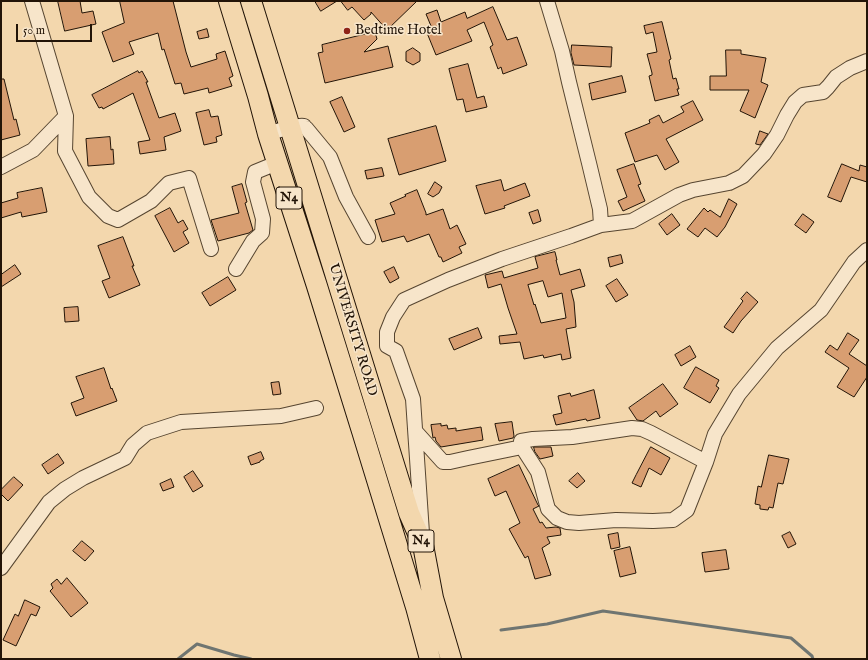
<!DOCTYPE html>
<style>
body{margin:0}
#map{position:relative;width:868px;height:660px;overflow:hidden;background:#f3d7ad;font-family:"IM FELL English",serif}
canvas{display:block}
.frame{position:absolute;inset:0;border:2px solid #221407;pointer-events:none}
.scale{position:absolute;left:16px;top:24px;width:76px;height:18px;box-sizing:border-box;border:2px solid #221407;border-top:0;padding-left:5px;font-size:12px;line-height:14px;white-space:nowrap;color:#221407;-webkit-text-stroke:3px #f7e5ca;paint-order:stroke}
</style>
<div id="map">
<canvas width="868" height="660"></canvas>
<div class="frame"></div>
<div class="scale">50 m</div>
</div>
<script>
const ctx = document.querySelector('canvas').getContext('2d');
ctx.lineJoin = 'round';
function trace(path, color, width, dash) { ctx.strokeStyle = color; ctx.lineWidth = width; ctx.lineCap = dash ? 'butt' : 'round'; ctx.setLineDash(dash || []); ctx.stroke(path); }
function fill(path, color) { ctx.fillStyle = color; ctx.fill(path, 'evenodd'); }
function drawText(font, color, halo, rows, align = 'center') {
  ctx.font = font + ' "IM FELL English",serif'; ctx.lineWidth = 3; ctx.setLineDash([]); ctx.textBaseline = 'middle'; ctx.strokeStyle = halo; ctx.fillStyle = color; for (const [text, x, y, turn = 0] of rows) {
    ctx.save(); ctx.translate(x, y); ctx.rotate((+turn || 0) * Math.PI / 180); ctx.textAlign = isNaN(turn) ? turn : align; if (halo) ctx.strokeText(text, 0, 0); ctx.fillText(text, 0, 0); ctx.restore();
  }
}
const stream = new Path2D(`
 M501,630L547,624L603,611L791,638L812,656L813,659
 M178,659L197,644L234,655L251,659`);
const building = new Path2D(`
 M58,1H80L82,13L93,11L96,24L65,31Z
 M120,1H173L186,52L191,67L217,59L216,54L225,51L233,76L229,78L232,86L209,93L208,88L184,94L181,83L175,84L164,49L162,50L158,33L129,42L134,54L113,62L102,32L124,23Z
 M315,1H337L321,11Z
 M341,1H417L387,30L371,12V14L364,20L352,7L348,10Z
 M493,7L507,40L517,37L527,65L503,74L501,67L498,69L490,47L493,45L484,22L467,30L472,41L436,55L425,28L431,26L426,14L437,10L441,22L465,12L467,18Z
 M662,22L671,59L669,60L673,79L676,78L679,89H677L679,95L655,101L649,76L652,75V73L647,54L657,52L653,32L646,34L644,26Z
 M207,29L209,37L199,39L197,32Z
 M375,32L377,39L364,52L388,46L393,67L325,83L318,53L323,52L322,45Z
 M572,45L612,47L611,67L574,65L571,53Z
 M413,48L420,53V61L413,65L406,61V52Z
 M726,50H741V54L766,58L761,82L768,85L755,118L740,111L749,90H710V76H726Z
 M468,64L477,98L484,96L487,107L466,112L463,99L457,100L449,69Z
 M138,71L139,73L142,71L148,82H146L159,118L175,113L181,131L164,137L166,150L140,154L138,142L150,140L133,93L103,109L102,107L99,108L92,95Z
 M622,76L626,92L592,100L589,84Z
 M1,79H4L14,120L16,119L20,135L1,140Z
 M342,97L355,127L344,132L330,102Z
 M693,101L703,120L666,139L679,162L665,170L657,155L635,162L625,133L638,128L650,123L649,120L659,115L663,123L684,112L681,107Z
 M209,110L211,117L218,116L222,135L216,137L217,142L204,145L196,113Z
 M436,126L446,161L399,175L388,139Z
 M760,131L768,134L760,145L756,144Z
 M110,137L111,150L113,149L114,164L88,166L86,139Z
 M634,164L641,184L638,185L645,201L623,211L618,201L627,197L617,170Z
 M842,164L859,171L860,165L867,167V182L851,177L841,202L828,197Z
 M382,168L384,176L367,179L365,171Z
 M501,180L504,191L525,183L530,196L504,206L505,208L485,214L476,186Z
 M435,182L442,187L439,193L433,197L428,194Z
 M242,184L247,202L245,203L253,230L249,233L218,241L211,220L239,213L232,187Z
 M42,188L47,212L22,217L21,212L1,218V203L18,198L17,193Z
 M417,190L426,213V215L443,209L450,229L457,225L466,244L459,247L462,253L443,262L441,257H439L429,234L407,242L404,236L382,242L375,220L395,214L390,203L406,196L405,195Z
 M729,199L737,204L725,227L717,237L705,228L698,237L687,229L704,208L708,212L710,210L720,217Z
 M170,208L178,223L183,220L188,229L183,232L189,243L174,252L155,216Z
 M538,210L541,221L533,224L529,213Z
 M672,214L680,225L667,235L659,224Z
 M803,214L814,222L806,233L795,225Z
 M123,237L134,266H132L140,285L109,298L102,281L110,278L98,246Z
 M555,252L557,260H556L560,275L580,269L585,286L571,290L574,302L576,327L566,329L571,358L562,360L561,354L544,358L543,355L524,359L520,342L500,344L499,336L517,334L508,308L501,284L488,288L485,275L502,271L504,278L538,268L535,257ZM543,281L548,297L562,293L566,318L541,323L535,304L534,305L528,285Z
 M621,255L623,263L610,267L608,258Z
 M15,265L21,274L1,287V275Z
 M394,267L399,278L390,283L384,272Z
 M228,277L236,290L210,306L202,293Z
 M617,279L628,295L616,302L606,286Z
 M747,292L758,302L741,321L733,333L724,327L743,301L741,299Z
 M78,307L79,321L65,322L64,308Z
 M478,328L482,338L454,350L449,339Z
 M848,333L859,340L849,354L867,366V377L854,397L837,387L849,368L825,352L830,345L837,350Z
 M690,346L696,357L681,366L675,355Z
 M696,367L719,380L716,386L719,388L710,403L684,388Z
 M104,368L111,389L112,388L117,401L76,416L71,403L84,398L76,377Z
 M279,382L281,394L273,395L271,383Z
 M663,384L678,404L660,417L656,411L643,421L637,420L629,408Z
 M594,390L600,418L587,421L586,419L556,425L553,415L562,413L558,396L570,393L571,396Z
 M512,422L514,436L513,438L499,441L495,424Z
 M441,424V426L447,425L448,429L456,428V431L481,427L483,440L441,447L436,441L435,437L433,438L431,425Z
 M534,447H551L553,456L540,459L535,452Z
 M651,447L670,458L661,475L649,468L641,487L632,483L636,475Z
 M261,452L264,459L260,461V462L251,465L248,457Z
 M58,454L64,463L48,474L42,465Z
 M769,455L789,459L783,484L778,483L773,508L769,507L768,510L760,509V505L755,504L758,486L761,487Z
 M519,465L538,505L539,506L533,509L540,523L542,522L546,528L556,527L560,528L561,535L547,537L550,543L542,548L551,575L535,579L528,556L525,558L509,529L520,523L506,491L495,496L488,479Z
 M193,471L203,486L193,492L184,477Z
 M578,473L585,481L577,488L569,481Z
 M14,477L23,485L8,501L1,494V490Z
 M171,479L174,487L163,491L160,484Z
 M790,532L796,544L788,548L782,536Z
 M618,533L620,547L611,549L608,535Z
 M82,541L94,551L85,561L73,551Z
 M630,547L636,573L620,577L614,551Z
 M726,550L729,569L705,572L702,553Z
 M67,578L88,603L71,617L50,591L53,588L51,584L57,579L61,584Z
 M25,600L40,607L36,616L31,614L16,646L3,640L15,614L18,616Z`);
const minor = new Path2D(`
 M66,116L65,151L89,197L108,216L118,220L151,201L169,183L189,178L211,249
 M268,134C274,132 298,124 304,126C305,127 305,128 306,128L330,157L346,197L368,237
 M1,167L33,150L66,116L32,1
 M601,225L632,221L679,195L693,190L729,183L743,176L764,154L777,135L787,115L795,102L803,95L823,92L828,87L836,77L850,68L867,61
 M236,269L253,241L262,233L263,219L253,182L255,172L277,163
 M416,432L443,462H450L468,458L522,447
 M706,462L651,433L642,429L632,428L572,437L533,439L521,441L522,447L538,472L548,509L557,518L567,522L579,523L616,520L653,521L673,520L687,510L706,462L715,434L739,394L777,348L821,310L854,262L867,250
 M422,533L413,399L396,351L387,346V332L393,317L404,300L448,280L502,259L571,236L601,225L600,209L589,163L569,82L562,51L547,1
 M1,568L49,502L65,489L83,478L125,458L133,445L147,433L181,422L281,416L316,408`);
const highway = new Path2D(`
 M229,1L258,96L268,134L317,286L362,431L416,607L430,659
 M251,1L409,513L423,545L433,598L451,659`);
const markers = [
 [347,31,4,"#8f2418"]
];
const shields = [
 [289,198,26],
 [421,541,26]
];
const shieldNames = [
 ["N4",289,198],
 ["N4",421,541]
];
const poiNames = [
 ["Bedtime Hotel",355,31]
];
const streetNames = [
 ["UNIVERSITY ROAD",352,330,73]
];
trace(stream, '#6f7571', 3);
fill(building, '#d89e71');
trace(building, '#221407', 1);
trace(minor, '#564530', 16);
trace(highway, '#221407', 22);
trace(minor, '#f7e5ca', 14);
trace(highway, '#f3d7ad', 20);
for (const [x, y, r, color] of markers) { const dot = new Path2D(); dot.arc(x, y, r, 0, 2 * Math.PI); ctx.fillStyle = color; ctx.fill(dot); trace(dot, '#f7e5ca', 1.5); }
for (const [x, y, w] of shields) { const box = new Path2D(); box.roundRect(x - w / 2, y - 11, w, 22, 3); ctx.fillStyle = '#f7e5ca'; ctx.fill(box); trace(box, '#221407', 1); }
drawText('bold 13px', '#221407', null, shieldNames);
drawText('14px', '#221407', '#f7e5ca', poiNames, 'left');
drawText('14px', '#221407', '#f7e5ca', streetNames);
</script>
